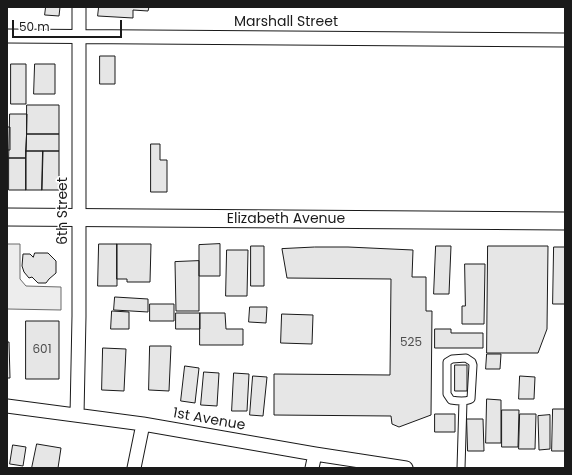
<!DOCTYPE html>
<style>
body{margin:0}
#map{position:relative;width:572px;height:475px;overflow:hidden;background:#fff;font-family:Poppins,sans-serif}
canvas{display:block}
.frame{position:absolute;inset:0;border:8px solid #1a1a1a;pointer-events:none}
.scale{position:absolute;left:12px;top:20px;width:110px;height:18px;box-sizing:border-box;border:2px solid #1a1a1a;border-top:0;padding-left:5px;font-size:12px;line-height:14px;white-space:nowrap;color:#1a1a1a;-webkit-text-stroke:3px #fff;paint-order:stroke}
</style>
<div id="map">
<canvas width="572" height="475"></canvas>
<div class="frame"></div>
<div class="scale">50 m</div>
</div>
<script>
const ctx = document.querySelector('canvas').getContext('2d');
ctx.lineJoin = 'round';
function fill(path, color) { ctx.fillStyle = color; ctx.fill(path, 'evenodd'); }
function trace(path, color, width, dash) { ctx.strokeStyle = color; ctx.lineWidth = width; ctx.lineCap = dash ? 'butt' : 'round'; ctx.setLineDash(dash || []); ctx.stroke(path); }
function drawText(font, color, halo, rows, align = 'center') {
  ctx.font = font + ' Poppins,sans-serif'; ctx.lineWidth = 3; ctx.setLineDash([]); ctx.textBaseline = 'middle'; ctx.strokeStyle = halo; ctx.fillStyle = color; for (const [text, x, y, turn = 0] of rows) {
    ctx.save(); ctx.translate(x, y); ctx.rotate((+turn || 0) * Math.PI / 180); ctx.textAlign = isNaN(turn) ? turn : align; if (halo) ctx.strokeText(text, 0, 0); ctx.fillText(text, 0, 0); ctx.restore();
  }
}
const built = new Path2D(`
 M7,244H20V279L26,286L61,287V310L7,309Z`);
const building = new Path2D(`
 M46,7H60L59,16L45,15Z
 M99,7H149L148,11L133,10V18L98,16Z
 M100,56H115V84H100Z
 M11,64H26V104H11Z
 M35,64H55V94H34Z
 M27,105H59V134H27Z
 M10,114H27L26,158H9Z
 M7,127H10V150H7Z
 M27,134H59V151H26Z
 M151,144H160V160H167V192H151Z
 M26,151H43L42,190H26Z
 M43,151H59V190H42Z
 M9,158H26V190H9Z
 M99,244H117V286H98Z
 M117,244H151L150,282H127V279H117Z
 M220,244V276H199V245Z
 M251,246H264V286H251Z
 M436,246H451L449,294H434Z
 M488,246H548L547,329L538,353H487Z
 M315,247H348L413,250L412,277H426V311H432L431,415L399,427L392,424L391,416L274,415V374L390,375L391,279L287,278L282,249Z
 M554,247H565V304H553Z
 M227,250H248L247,296H226Z
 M35,253H48L56,261V273L49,279L46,283H38L32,277L29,278L24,272L22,266L23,254H30L33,257Z
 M199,261V311H176L175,262Z
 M465,264H485L484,324H462V306H465Z
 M115,297L148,299V312L114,310Z
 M150,304H174V321H150Z
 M250,307H267L266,323L249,322Z
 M112,311L129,312V329H111Z
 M176,313H200V329H176Z
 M200,313H225L226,329H243V345H200Z
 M282,314L313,315L312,344L281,343Z
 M26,321H59V379H26Z
 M435,329H451V333H483V348H435Z
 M7,342H9L10,378H7Z
 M150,346H171L169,391L149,390Z
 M103,348L126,349L124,391L102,390Z
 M487,354H501L500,369H486Z
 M455,365H467V391H455Z
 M185,366L199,368L195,403L181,401Z
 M204,372L219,373L217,406L201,405Z
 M234,373L249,374L247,411H232Z
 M253,376L267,377L263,416L250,415Z
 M520,376L535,377L534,399H519Z
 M487,399L501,400V443H486Z
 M553,409H565V451H552Z
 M502,410H519L518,447H502Z
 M435,414H455V432H435Z
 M520,414H536L535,449H519Z
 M550,415V449L539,450L538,416Z
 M467,419H483L484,451H468Z
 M37,444L61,448L58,468H32Z
 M13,445L26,447L23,466L10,464Z`);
const service = new Path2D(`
 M466,358L472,362L473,365L471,399C466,402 457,401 451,400L447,394V362L452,359Z
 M461,468L463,401`);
const minor = new Path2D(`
 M7,36L565,40
 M7,406L143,424L315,454L406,468
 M77,415L79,316V7
 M134,468L143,424
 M312,468L315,454`);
const tertiary = new Path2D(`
 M7,217L565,221`);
const numberNames = [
 ["525",411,343],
 ["601",42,350]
];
const streetNames = [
 ["Marshall Street",286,22],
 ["6th Street",63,211,-90],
 ["Elizabeth Avenue",286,219],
 ["1st Avenue",209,420,10]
];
fill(built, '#ededed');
trace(built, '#6a6a6a', 1);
fill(building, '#e6e6e6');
trace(building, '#1a1a1a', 1);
trace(service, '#1a1a1a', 9);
trace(minor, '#1a1a1a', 15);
trace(tertiary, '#1a1a1a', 19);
trace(service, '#fff', 7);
trace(minor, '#fff', 13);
trace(tertiary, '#fff', 17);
drawText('12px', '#4d4d4d', null, numberNames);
drawText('14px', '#1a1a1a', '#fff', streetNames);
</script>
